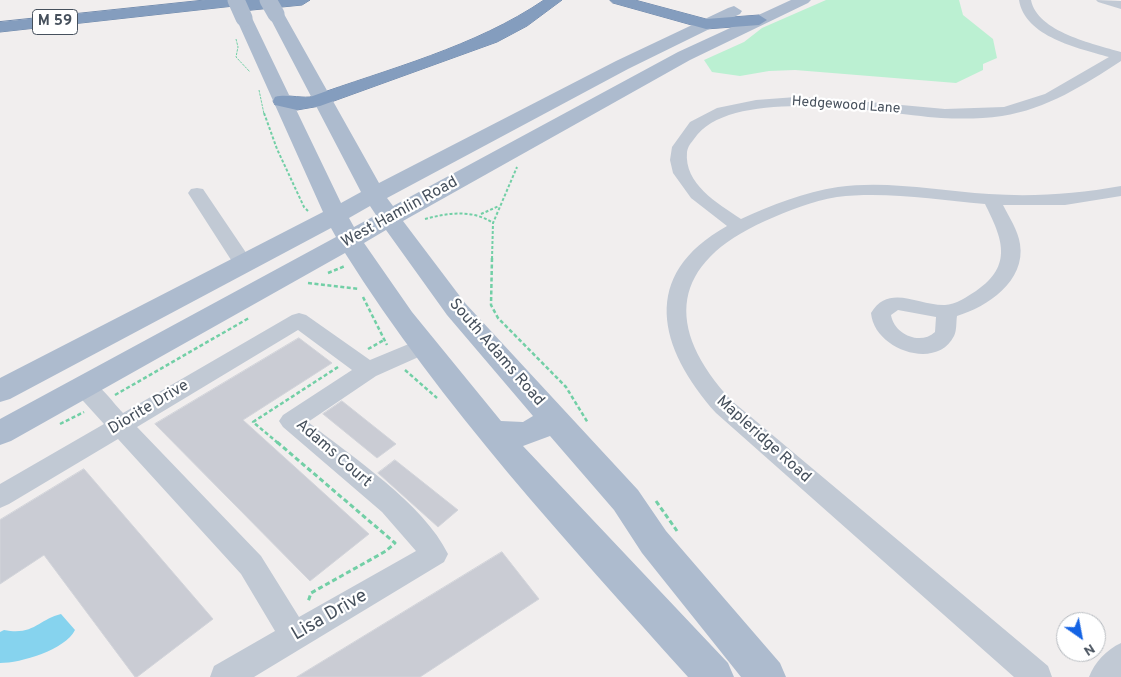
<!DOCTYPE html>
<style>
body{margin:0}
#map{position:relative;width:1121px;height:677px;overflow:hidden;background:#f1eeee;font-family:Overpass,sans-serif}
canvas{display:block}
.north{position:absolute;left:1056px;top:612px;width:50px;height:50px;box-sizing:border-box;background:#fff;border:1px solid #b5b9be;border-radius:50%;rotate:147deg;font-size:14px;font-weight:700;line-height:20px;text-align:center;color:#46505c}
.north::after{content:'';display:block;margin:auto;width:18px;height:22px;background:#1463e4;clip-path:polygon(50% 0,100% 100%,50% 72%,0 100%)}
</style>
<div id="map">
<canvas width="1121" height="677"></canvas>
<div class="north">N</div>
</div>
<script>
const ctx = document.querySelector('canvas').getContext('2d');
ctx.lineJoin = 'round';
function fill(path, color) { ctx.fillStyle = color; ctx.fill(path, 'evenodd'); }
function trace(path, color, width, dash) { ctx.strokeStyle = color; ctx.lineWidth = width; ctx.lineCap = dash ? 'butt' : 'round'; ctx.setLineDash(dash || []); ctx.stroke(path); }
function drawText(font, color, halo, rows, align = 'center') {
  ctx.font = font + ' Overpass,sans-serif'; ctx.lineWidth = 4.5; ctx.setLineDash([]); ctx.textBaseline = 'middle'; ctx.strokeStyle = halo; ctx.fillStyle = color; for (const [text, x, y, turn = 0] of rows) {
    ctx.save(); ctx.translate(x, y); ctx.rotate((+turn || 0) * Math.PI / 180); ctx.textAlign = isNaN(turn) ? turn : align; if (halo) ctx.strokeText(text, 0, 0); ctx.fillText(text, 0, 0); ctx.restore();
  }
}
const green = new Path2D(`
 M826,0H959L963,15L993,39L997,58L983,64V70L956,83L795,70L769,71L740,76L712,72L704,60L744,42L762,28Z`);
const water = new Path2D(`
 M61,614L75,630C65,650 21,663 0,663V632L4,630C34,636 39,619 61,614Z`);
const building = new Path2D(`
 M299,338L332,363L243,420L369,534L310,581L155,424Z
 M342,401L396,444L377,458L323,414Z
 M395,460L458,510L438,527L378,473Z
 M84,469L213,619L137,677H135L44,555L0,584V520Z
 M502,552L539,599L420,677H297Z`);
const pathFar3 = new Path2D(`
 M236,39L238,47L236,57L250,72
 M259,90L264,114`);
const pathFar2 = new Path2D(`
 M264,113L277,149L304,207L308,211
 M481,214L499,206
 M425,219C448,213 472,209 493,223
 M492,259L493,223L517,167`);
const pathFar1 = new Path2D(`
 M492,258L491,305L498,318L566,387L588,423
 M328,273L345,266
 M308,283L359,289
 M363,297L387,345
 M368,349L384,340
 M405,370L437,398
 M115,395L249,318
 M60,424L84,412
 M278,443L253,422L338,367`);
const path = new Path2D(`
 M277,442L395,543L386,551L311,593L308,602
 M656,501L677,531`);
const minor = new Path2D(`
 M1019,0H1031C1037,32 1094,44 1121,52V61C1084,85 1047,109 1002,116C982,119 961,119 941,118C883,114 731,84 694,139C691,143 688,146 687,152C684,184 717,203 741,219C772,205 804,192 838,187C888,180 939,191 989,194C1033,197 1077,194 1121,186V196L1065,205H1003C1009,217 1018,230 1020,244C1026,281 987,307 957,316C956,322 957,330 954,336C937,371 874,350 871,313C889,283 919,306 945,305C955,305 968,296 976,291C1014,265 1002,238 985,204C936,200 886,191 837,197C812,201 788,211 765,221C671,263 663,327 732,401L1048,666L1052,677H1014L716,413C658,348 639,275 727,226L691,198L673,173L670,160L672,147L690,122L717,108L756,100L796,97L836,99L945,109L1004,107L1045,94L1109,57C1078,48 1025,37 1019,0ZM898,310L936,317L935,332C920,346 894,334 891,315Z
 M1096,0L1121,1V9L1098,2Z
 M197,188L203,189L253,263L250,267H236L233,263L188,193L191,189Z
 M299,313L306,315L370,360L416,341L424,339L432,341L435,346L432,351L376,376L308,422C351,456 424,504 448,554L444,562L254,677H210L214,666L275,631L241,574L118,439L9,504L0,508V484L104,424L75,392L72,386L75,380C95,374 110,400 123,413L292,315ZM298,330L352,370L283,415L279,421L283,427L382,512L416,551L299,617L261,556L137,427Z
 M1121,643V677H1089C1095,662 1106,650 1121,643Z`);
const major = new Path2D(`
 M791,0H811L808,3L690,60L403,221L465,303L638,490L666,531L780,663L786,677H741L642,553L614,510L550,436L523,446L728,663L734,677H688C567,542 442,407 345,253L11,441L0,445V419L336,237L331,228L10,399L0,402V378L323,212L236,18L238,15L244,13L252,18L341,203L361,192L268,14L270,11H282L284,14L379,183L616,61L728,8L734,6L742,11L740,14L628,69L387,198L393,206L678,52ZM370,206L376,215L354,227L349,218ZM386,230L447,315L533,416L523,422L501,421L412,312L364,243Z`);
const highway = new Path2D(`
 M205,0H310L302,5L242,11L234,6L0,32V22Z
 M544,0H562L527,26L497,42L320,106L297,110L275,105L273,101L275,97C286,94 298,98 310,97C388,69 475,47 544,0Z
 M610,0H635L706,19L759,15L767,20L759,25L706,29L613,3Z`);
const majorBridge = new Path2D(`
 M236,0L244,18
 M268,0L276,14`);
const farStreetnames = [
 ["Hedgewood Lane",846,106,4]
];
const shields = [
 [55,22,45]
];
const shieldNames = [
 ["M 59",55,22]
];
const streetNames = [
 ["West Hamlin Road",400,213,-29],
 ["South Adams Road",496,353,49],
 ["Diorite Drive",149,408,-31],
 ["Mapleridge Road",763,440,42],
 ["Adams Court",333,454,41]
];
const nearStreetnames = [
 ["Lisa Drive",330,616,-30]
];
fill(green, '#bbf0d2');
fill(water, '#86d3ee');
fill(building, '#caccd4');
trace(building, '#d2d4da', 1);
trace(highway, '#6f88aa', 1);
trace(pathFar3, '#72cfa6', 1, [2.5, 1]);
trace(pathFar2, '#72cfa6', 2, [3, 2]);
trace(pathFar1, '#72cfa6', 2.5, [4, 2.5]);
trace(path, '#72cfa6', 3, [5, 3]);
fill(minor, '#c1c9d4');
fill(major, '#adbbce');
fill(highway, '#849dbe');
trace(majorBridge, '#adbbce', 17);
drawText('14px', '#46505c', '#fff', farStreetnames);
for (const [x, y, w] of shields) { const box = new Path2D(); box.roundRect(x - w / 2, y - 12.5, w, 25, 4); ctx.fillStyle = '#fff'; ctx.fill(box); trace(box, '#46505c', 1); }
drawText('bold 15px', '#46505c', null, shieldNames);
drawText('16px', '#46505c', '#fff', streetNames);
drawText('19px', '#46505c', '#fff', nearStreetnames);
</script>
